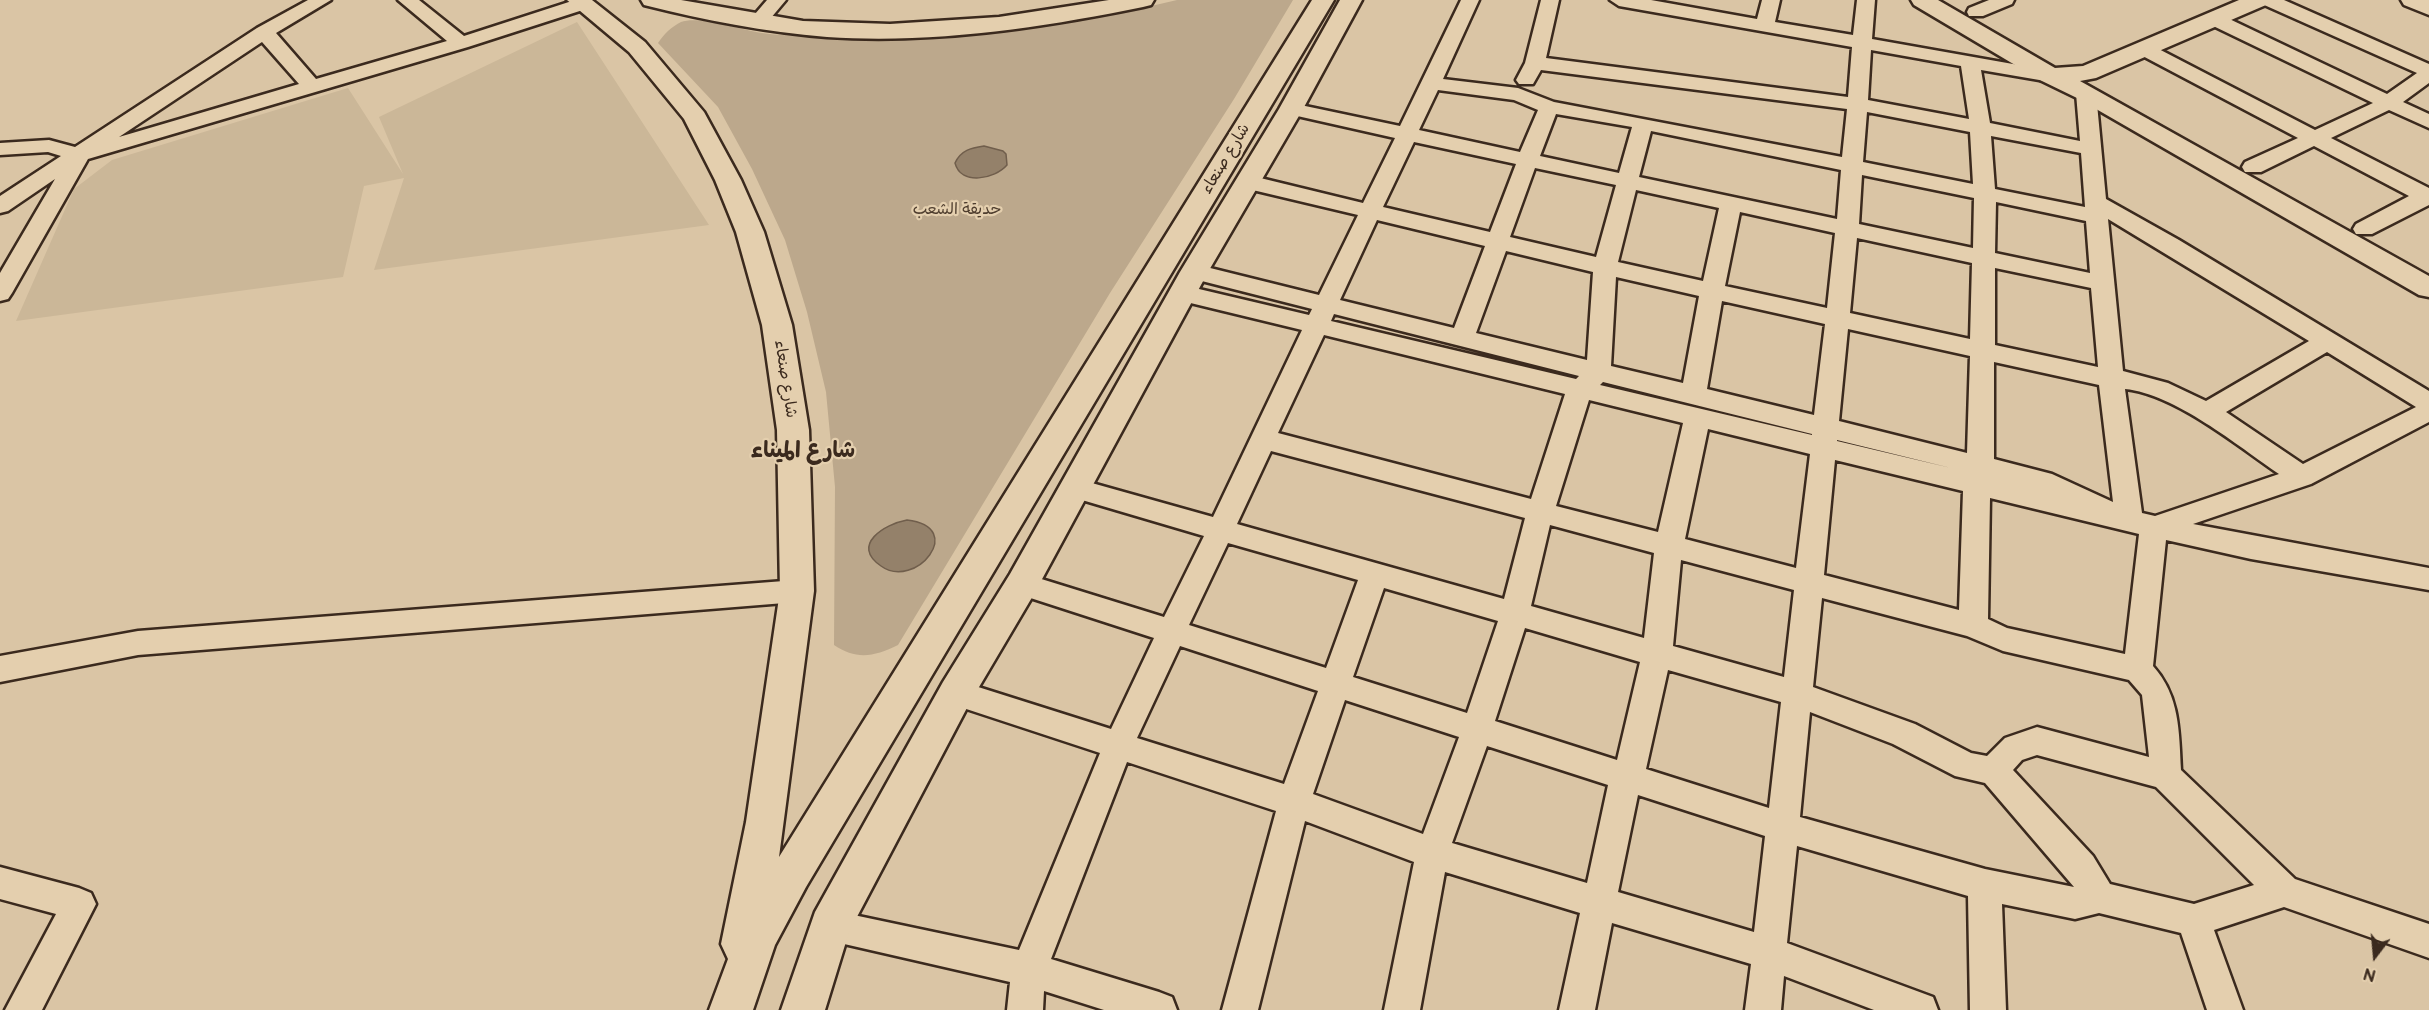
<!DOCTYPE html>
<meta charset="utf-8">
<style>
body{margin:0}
#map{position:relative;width:2429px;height:1010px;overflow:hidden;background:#dac5a5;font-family:"Balsamiq Sans",sans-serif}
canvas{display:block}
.north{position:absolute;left:2345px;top:926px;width:60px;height:60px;-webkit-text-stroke:4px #e4cfae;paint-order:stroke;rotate:196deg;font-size:16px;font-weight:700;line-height:24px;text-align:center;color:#3b2a1e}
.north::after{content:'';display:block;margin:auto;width:21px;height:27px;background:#3b2a1e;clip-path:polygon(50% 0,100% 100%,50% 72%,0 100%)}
</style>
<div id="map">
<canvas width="2429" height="1010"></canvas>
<div class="north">N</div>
</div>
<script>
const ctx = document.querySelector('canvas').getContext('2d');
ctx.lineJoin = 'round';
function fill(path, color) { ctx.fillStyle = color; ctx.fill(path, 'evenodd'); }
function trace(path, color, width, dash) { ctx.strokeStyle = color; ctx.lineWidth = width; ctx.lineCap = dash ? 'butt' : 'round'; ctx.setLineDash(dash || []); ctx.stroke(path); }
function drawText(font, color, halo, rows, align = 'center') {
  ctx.font = font + ' "Balsamiq Sans","Playpen Sans Arabic",sans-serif'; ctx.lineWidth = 4.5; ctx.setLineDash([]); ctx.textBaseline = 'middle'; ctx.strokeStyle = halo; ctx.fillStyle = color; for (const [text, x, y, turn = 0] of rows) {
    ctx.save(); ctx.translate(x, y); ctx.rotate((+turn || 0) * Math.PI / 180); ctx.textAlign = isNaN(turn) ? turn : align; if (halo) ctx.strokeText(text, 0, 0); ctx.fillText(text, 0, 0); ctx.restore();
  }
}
const built = new Path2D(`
 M577,22L709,225L374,270L404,178L364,186L343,277L16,321L74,189L112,160L348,88L403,174L379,117Z`);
const green = new Path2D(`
 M1177,0H1293L1234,99L1110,293L898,645C874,657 856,660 834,645L835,487L826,392L807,312L785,240L752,169L718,107L658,43C664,34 671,27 681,22C699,15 742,30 762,33C775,35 789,35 803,36C927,47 1056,29 1177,0Z`);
const water = new Path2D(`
 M984,146L1003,151L1006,154L1007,165C995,179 961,186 955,163C961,150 971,148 984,146Z
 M907,520C968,527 915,591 881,566C850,545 885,524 907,520Z`);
const street = new Path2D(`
 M308,0H331L276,33L316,79L447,41L398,0H419L464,36L575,0H589L591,4L589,8L468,47L88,159L12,293L8,299L0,301V273L55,179L8,211L0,213V196L61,156L48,152L0,155V143L49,140L75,147L257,28ZM262,42L299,84L119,137Z
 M767,0H786L765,25H751L749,21Z
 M1461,0H1479L1443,79L1518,88L1554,102L1842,157L1847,109L1541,70L1533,84H1519L1516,80L1525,63L1541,0H1559L1546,58L1848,97L1852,47L1619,6L1610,0H1651L1757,19L1762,0H1780L1775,22L1853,35L1857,0H1875L1872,39L2058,72L2061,76L2058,80L2051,82L1981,70L1990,123L2080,141L2076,93L2079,89H2093L2096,93L2106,199L2179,240L2429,391V422L2311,484L2193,524L2429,568V590L2251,559L2166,540L2153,666C2180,696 2179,732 2181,770L2295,879L2429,924V958L2284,907L2214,930L2243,1010H2207L2181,933L2099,913L2075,919L2002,904L2006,1010H1970L1968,896L1797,846L1787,943L1933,997L1938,1010H1874L1784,976L1781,1010H1745L1751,964L1612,923L1595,1010H1559L1580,913L1445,872L1420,1010H1384L1414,862L1305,821L1258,1010H1222L1276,811L1127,762L1051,959L1159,992L1172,997L1177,1010H1104L1044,991L1043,1010H1007L1010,982L818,938L813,926L818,914L830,910L1019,950L1100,753L945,702L941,693L945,684L956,680L1111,729L1154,638L1012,592L1008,584L1012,576L1022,573L1164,617L1204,536L1065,495L1061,488L1065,481L1074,478L1213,517L1302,330L1174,299L1170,293L1174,287L1182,285L1309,315L1312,309L1186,277L1182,272L1186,267L1194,264L1319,295L1358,215L1240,187L1237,182L1240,177L1248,175L1363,203L1395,138L1284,113L1281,109L1284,105L1291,103L1400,126ZM1871,50L1961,66L1969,119L1868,100ZM1438,90L1514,100L1538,110L1520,152L1419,130ZM1867,112L1970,132L1973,184L1863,162ZM1556,114L1632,127L1619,173L1540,156ZM1651,131L1841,170L1837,219L1639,177ZM1991,136L2081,153L2085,207L1995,189ZM1414,142L1516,164L1490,232L1383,207ZM1535,168L1616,185L1596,257L1510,237ZM1862,175L1974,198L1973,248L1859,224ZM1636,190L1719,208L1703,281L1618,262ZM1996,202L2086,221L2090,273L1995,253ZM1740,212L1835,233L1827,308L1725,286ZM2108,219L2309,341L2206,401L2168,383L2123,371ZM1377,220L1485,246L1454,328L1340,300ZM1857,238L1972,263L1970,339L1850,313ZM1506,251L1593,272L1587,360L1476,333ZM1995,268L2091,288L2098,367L1995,345ZM1616,277L1699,296L1683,383L1611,366ZM1722,301L1825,324L1814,415L1707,389ZM1334,314L1579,376L1576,379L1331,321ZM1848,329L1970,356L1967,453L1839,421ZM1324,335L1565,394L1531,499L1278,433ZM2327,352L2416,407L2303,464L2226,412ZM1994,362L2099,385L2113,502L2052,474L1994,459ZM1603,382L1812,434V435L1600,385ZM2125,389C2175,394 2238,446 2279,474L2155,516L2142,513ZM1589,400L1683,423L1658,532L1556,506ZM1708,429L1810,454L1796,568L1685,539ZM1837,440L1951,468L1837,441ZM1271,451L1525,518L1504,599L1237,524ZM1835,460L1963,491L1959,610L1824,575ZM1990,498L2139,534L2125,654L2007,628L1988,619ZM1550,525L1654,553L1644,638L1531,606ZM1228,543L1358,580L1326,668L1189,625ZM1681,560L1794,590L1784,677L1673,646ZM1384,588L1498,621L1467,713L1353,677ZM1822,598L1967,636L2003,651L2129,680L2142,695L2149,757L2037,727L2005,738L1987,756L1971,753L1915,724L1813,687ZM1525,628L1640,662L1617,760L1495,721ZM1180,646L1318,691L1284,784L1137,738ZM1668,670L1781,702L1769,808L1646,769ZM1345,700L1459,737L1423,834L1313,794ZM1810,712L1893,744L1955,776L1985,783L2074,887L1985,869L1800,817ZM1487,746L1608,785L1587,883L1452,843ZM2037,755L2156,787L2254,885L2194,904L2110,884L2093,856L2013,770L2022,760ZM1638,795L1765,836L1754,932L1618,892Z
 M1989,0H2014L2012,4L1983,16H1969L1967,12L1969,8Z
 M2260,0H2284L2429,64V83L2403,102L2429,114V128L2389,110L2331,138L2429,188V205L2372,234H2356L2353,229L2356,224L2409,196L2314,146L2261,172H2245L2242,167L2245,162L2298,138L2137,53L2134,49L2137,45H2151L2315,130L2373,103L2207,23L2205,19L2207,15H2221L2387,94L2417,73L2262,4Z
 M797,580L807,583L811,591L807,599L797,602L138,655L0,682V656L138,631Z
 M0,867L79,888L91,893L96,904L42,1010H5L56,914L0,899Z`);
const secondary = new Path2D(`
 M1911,0H1938L2055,68L2083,66L2239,0H2269L2266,5L2096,78L2080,81L2429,276V297L2419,295L2077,98L2042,81L1914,5Z`);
const primary = new Path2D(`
 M2401,0H2429V15L2404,5Z`);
const highway = new Path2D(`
 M567,0H592L645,42L704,112L741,180L764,232L792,325L809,430L814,591L779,857L1312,0H1334L806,887L775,945L753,1010H709L728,959L721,944L746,822L780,591L777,430L762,325L736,232L715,180L684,119L629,52Z
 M641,0H681L803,21L890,24L999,17L1109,0H1154L1151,5L1143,7C1040,28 933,44 827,37C765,32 704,20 644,5Z
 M1340,0H1362L1303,109L1208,272L1034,594L969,704L849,932L825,1010H781L815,912L943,682L1010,574L1180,272L1279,109Z`);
const streetNames = [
 ["شارع صنعاء",1226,159,-59],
 ["شارع صنعاء",785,379,81]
];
const parkNames = [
 ["حديقة الشعب",957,210]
];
const districtNames = [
 ["شارع الميناء",803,451]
];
fill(built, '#cbb798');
fill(green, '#bca88c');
fill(water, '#94816a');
trace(water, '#705e4c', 1.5);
trace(street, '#3b2a1e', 5);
trace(secondary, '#3b2a1e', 5);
trace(primary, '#3b2a1e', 5);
trace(highway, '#3b2a1e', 5);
fill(street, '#e4cfae');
fill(secondary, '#e4cfae');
fill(primary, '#e4cfae');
fill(highway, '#e4cfae');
drawText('16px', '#3b2a1e', '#e4cfae', streetNames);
drawText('16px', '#4e3d2e', '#e4cfae', parkNames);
drawText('bold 22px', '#3b2a1e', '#e4cfae', districtNames);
</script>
